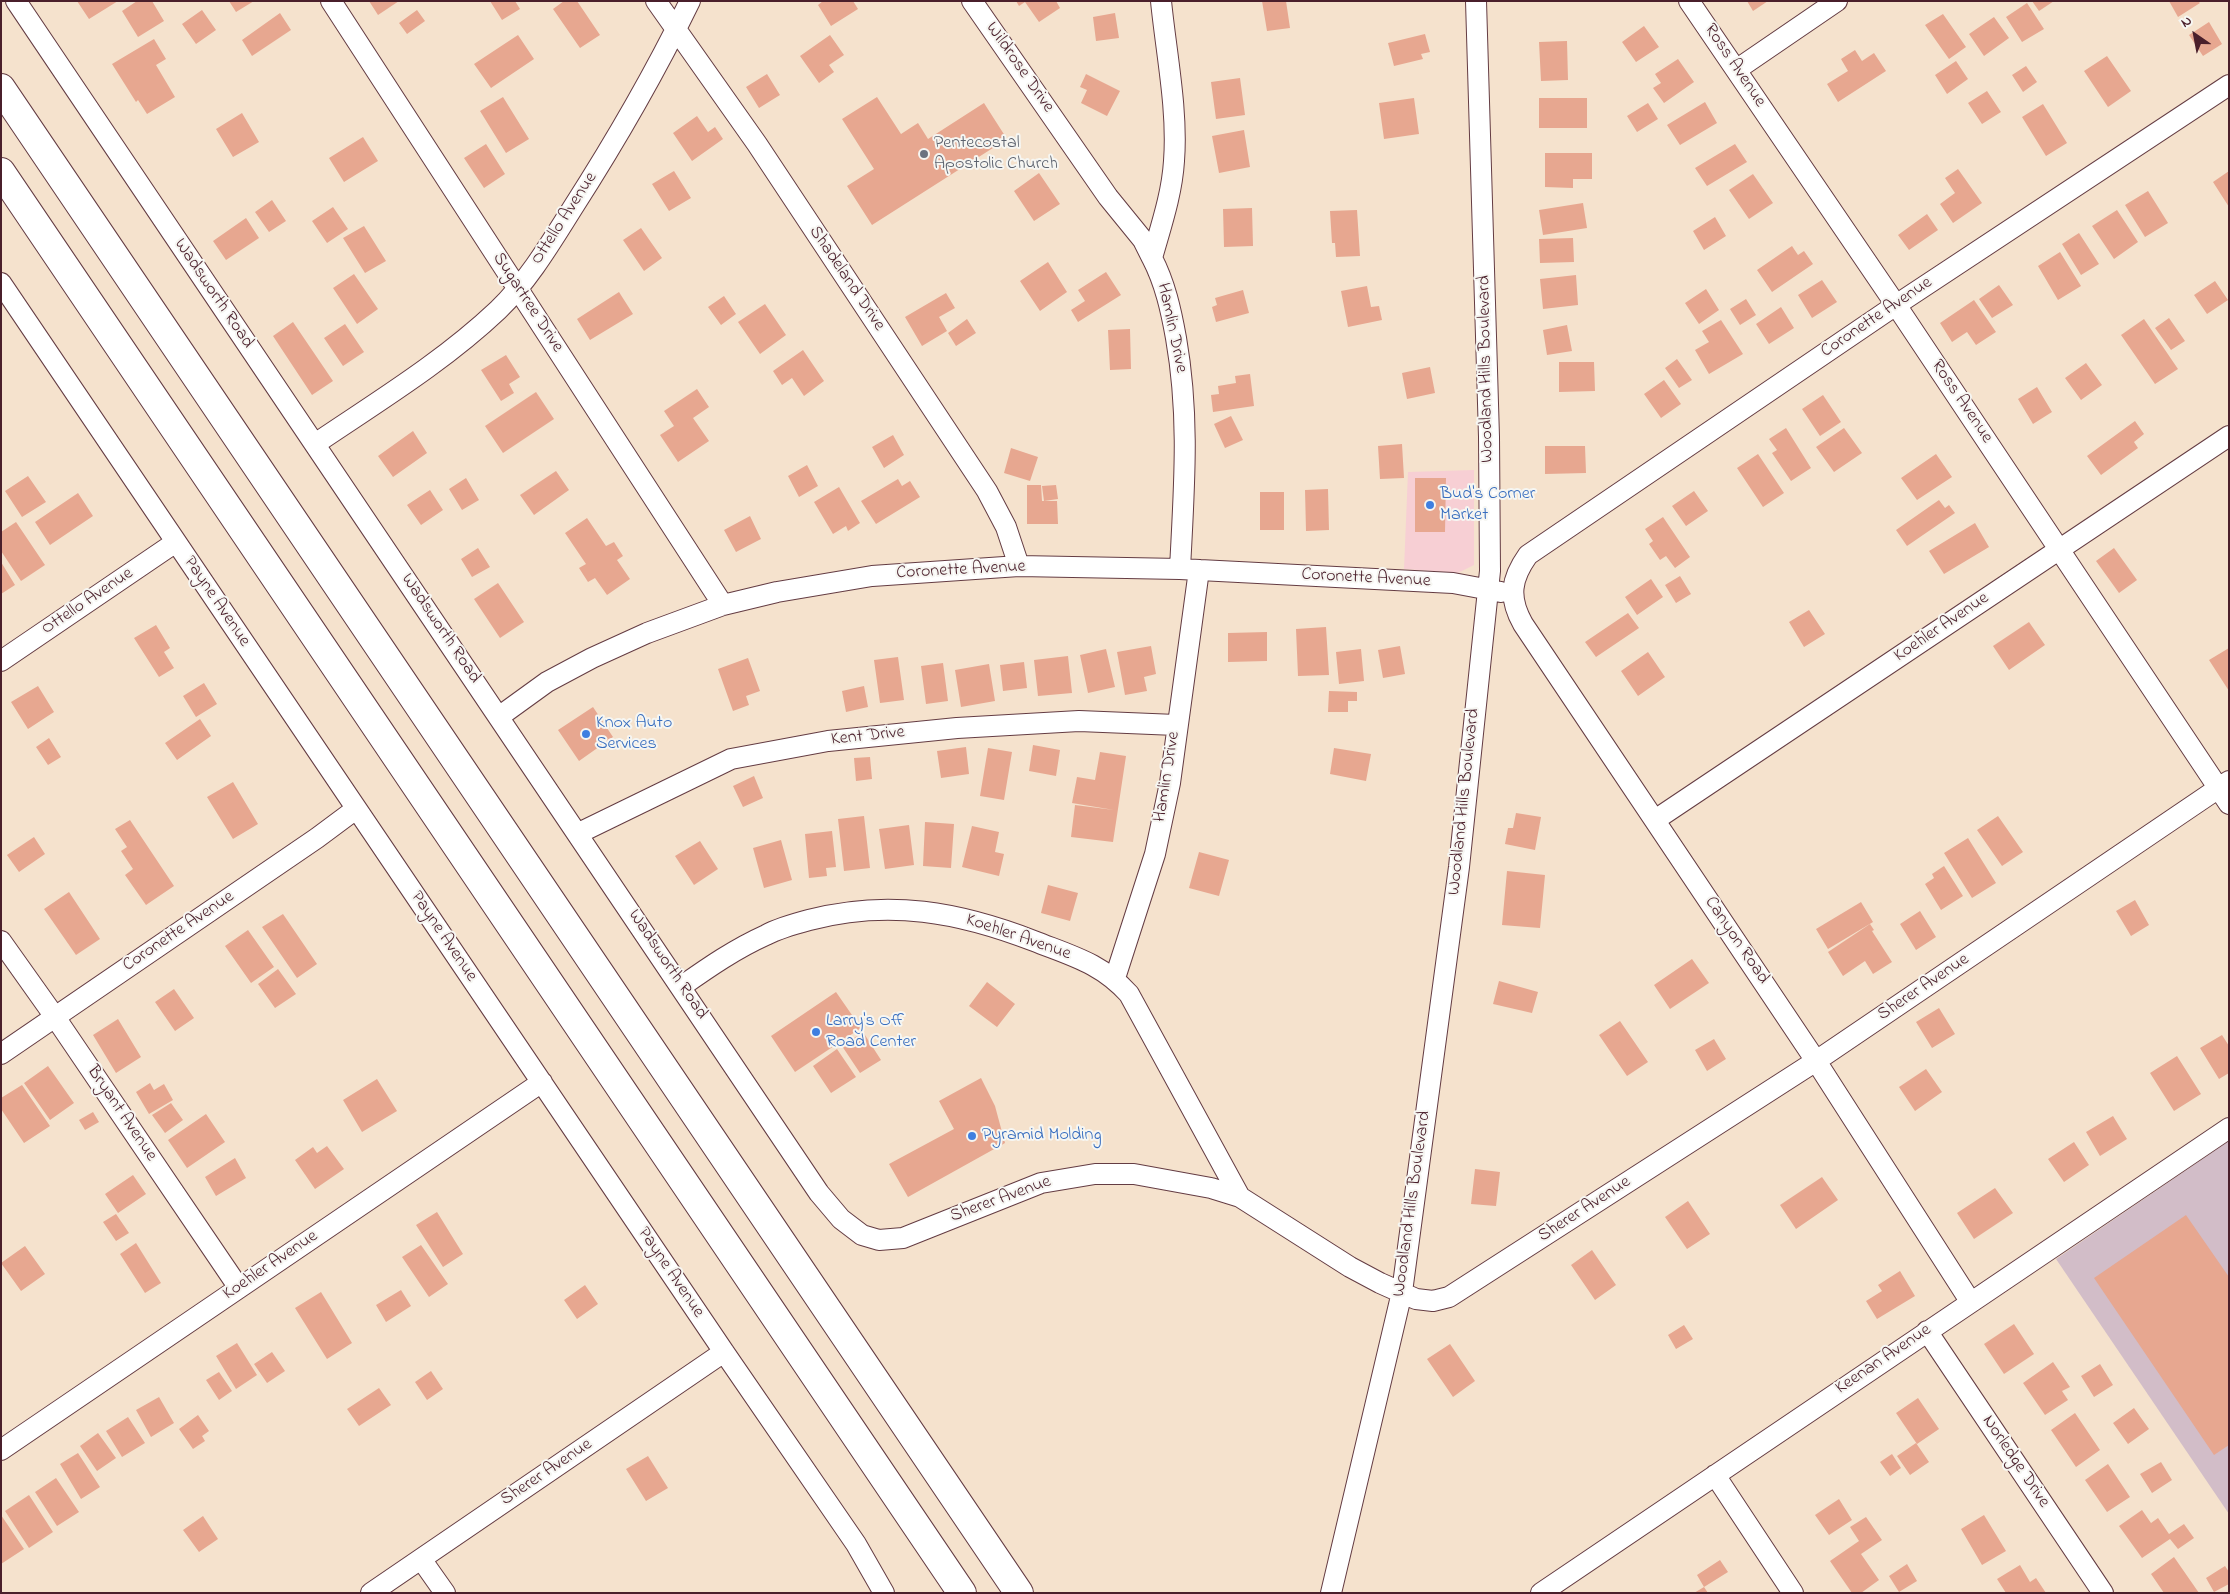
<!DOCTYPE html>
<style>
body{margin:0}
#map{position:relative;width:2230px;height:1594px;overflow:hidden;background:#f5e2cd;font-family:"Indie Flower",sans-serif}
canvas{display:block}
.frame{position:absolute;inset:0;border:2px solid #4a1f2b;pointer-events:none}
.north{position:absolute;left:2170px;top:10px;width:50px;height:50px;-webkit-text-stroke:4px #f6f6f2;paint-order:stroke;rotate:327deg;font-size:14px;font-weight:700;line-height:20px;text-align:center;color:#4a1f2b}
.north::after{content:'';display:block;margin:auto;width:18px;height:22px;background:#4a1f2b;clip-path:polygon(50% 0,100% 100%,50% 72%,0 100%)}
</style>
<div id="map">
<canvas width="2230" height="1594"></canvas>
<div class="frame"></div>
<div class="north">N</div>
</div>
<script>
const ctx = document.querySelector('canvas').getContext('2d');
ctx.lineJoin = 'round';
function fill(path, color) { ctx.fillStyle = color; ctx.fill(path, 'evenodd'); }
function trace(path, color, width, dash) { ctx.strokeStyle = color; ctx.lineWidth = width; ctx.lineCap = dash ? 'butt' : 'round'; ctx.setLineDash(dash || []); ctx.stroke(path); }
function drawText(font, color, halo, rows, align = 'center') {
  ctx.font = font + ' "Indie Flower",sans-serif'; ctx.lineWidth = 4; ctx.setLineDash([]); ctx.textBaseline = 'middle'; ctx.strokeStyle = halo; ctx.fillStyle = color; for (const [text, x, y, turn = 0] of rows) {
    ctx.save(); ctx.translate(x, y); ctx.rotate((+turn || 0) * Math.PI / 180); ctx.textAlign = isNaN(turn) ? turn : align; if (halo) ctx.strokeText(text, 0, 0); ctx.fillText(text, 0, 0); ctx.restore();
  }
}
const built = new Path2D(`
 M1474,470V565L1458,573L1404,569L1408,472Z`);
const industrial = new Path2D(`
 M2229,1141V1514L2056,1259Z`);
const building = new Path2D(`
 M77,1H118L89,19Z
 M137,1H152L164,21L138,37L122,11Z
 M229,1H254L236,12Z
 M369,1H399L378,15Z
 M490,1H515L520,9L502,20Z
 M564,1H577L600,35L580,48L553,9Z
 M823,1H853L858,9L831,26L818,5Z
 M1016,1H1056L1060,8L1039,22L1025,2L1019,6Z
 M1262,1H1286L1290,28L1267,31Z
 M1747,1H1768L1753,11Z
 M2032,1H2054L2039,11Z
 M2169,1H2198L2200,3L2178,17Z
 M2027,3L2044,29L2022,42L2006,17Z
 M202,10L216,30L196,44L182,24Z
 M417,10L425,21L407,34L399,23Z
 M280,13L291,30L252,56L242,40Z
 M1115,13L1119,38L1096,41L1093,17Z
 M1943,14L1966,47L1949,59L1925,25Z
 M1994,17L2009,38L1984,56L1969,34Z
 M2209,22L2222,44L2203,56L2189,35Z
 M1644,26L1659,47L1636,62L1622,42Z
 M1425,34L1430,52L1421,54L1423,59L1394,66L1388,43Z
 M518,35L534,59L491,88L474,64Z
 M830,35L844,55L829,65L834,72L819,83L800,56Z
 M154,39L166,59L156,65L175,97L147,114L138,100L136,102L112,64Z
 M1567,41L1568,80L1541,81L1539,42Z
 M1855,50L1862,61L1874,53L1886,71L1838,102L1827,84L1848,71L1841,59Z
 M2107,56L2131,91L2108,107L2084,71Z
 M1678,59L1694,82L1664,103L1653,88L1661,83L1655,74Z
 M1956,61L1968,79L1947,94L1935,75Z
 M2026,66L2037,82L2023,92L2012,75Z
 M767,74L780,95L759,108L746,87Z
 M1086,74L1120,91L1107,116L1081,103L1087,90L1080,87Z
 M1240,78L1245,115L1216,119L1211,82Z
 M1987,91L2001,112L1982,124L1968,103Z
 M503,97L529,139L506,153L480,111Z
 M877,97L901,134L918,123L928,139L984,103L1007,139L872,225L847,186L874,169L842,119Z
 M1414,98L1419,134L1384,139L1379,103Z
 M1539,98H1587V128H1539Z
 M1705,102L1717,123L1680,145L1667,125Z
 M1648,103L1658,119L1637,132L1627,116Z
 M2043,104L2067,143L2046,156L2022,117Z
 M242,113L259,142L233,157L216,129Z
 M697,116L708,132L715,127L723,139L692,161L673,133Z
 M1244,130L1250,167L1219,173L1212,136Z
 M363,137L378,161L344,182L329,158Z
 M486,144L505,174L484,188L464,158Z
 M1735,144L1747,162L1707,186L1695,168Z
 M1545,153H1592V179H1573V188L1545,187Z
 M1958,169L1982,203L1953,223L1940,204L1955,193L1945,178Z
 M674,171L691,198L669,211L652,184Z
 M2229,171V207L2213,182Z
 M1039,173L1060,204L1034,221L1014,191Z
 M1753,174L1773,203L1749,219L1729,190Z
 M2148,191L2168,223L2145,237L2125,205Z
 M272,200L286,221L269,232L255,212Z
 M1583,203L1587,228L1543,235L1539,210Z
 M333,207L348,229L327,243L312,221Z
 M1252,208L1253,246L1224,247L1223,209Z
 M1357,210L1360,256L1336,257L1335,243H1332L1330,211Z
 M2117,210L2138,242L2114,259L2092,226Z
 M1927,214L1938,230L1909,250L1898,235Z
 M1715,217L1726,236L1704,250L1693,231Z
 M246,218L259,238L226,260L213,241Z
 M364,226L386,261L365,273L343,238Z
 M641,228L662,258L644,271L623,240Z
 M2079,233L2099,264L2081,275L2062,244Z
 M1573,238L1574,262L1540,263L1539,239Z
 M1792,246L1798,255L1804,251L1813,264L1772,292L1757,270Z
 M2060,252L2081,286L2058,300L2038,266Z
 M1048,262L1067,292L1040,311L1020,281Z
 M1106,272L1121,295L1078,322L1071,310L1085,301L1078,290Z
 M354,274L378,309L357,324L333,288Z
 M1576,275L1578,305L1543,309L1540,279Z
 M1822,280L1837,302L1812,318L1798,295Z
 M2215,281L2228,300L2207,314L2194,295Z
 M1999,285L2013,305L1992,318L1979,299Z
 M1367,286L1371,307L1379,306L1382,320L1348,327L1341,291Z
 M1706,289L1719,310L1699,324L1685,303Z
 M1243,290L1249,313L1216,322L1212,307L1217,305L1215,298Z
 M619,292L633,314L590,340L577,319Z
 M946,293L955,308L939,317L947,331L922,346L905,317Z
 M724,296L736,314L721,325L708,307Z
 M1746,299L1756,315L1740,325L1730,309Z
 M1974,300L1996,332L1976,345L1967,332L1952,342L1940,323Z
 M765,304L786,335L760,354L738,322Z
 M1781,307L1794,328L1769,344L1756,324Z
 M2169,318L2185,341L2171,350L2155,328Z
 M967,319L976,333L956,346L948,333Z
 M2144,319L2178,369L2155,384L2121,335Z
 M1721,320L1743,354L1709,374L1695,350L1709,342L1702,331Z
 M293,322L333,381L312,395L273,336Z
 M345,324L364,352L343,366L324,338Z
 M1567,325L1572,351L1547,355L1543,330Z
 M1130,329L1131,369L1110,370L1108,330Z
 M803,350L824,381L804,396L792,378L782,385L773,371Z
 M506,355L520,377L509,384L514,393L501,401L481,370Z
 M1677,359L1692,380L1679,388L1665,368Z
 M1559,362H1594L1595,391L1559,392Z
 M2086,363L2102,385L2081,400L2065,378Z
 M1430,367L1435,393L1407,399L1402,373Z
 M1250,374L1254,406L1213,412L1211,395L1219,394L1218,386L1236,383L1235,376Z
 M1664,380L1681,404L1661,418L1644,394Z
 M2037,387L2052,412L2033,424L2018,399Z
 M697,389L709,407L693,418L709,441L678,462L660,435L674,426L664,411Z
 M536,392L554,419L503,453L485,426Z
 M1823,395L1841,422L1820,436L1802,409Z
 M1231,416L1243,440L1225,448L1214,424Z
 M2135,421L2144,434L2134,442L2138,448L2101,475L2087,456Z
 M1786,428L1811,468L1791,481L1772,453L1777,450L1769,439Z
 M1844,428L1862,453L1834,472L1816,447Z
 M413,431L427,453L393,477L378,456Z
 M893,435L904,455L884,468L872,447Z
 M1402,444L1404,478L1380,479L1378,446Z
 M1545,446H1585L1586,473L1545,474Z
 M1011,448L1038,457L1030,481L1004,473Z
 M1758,454L1784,493L1763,507L1737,468Z
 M1936,454L1952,477L1917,500L1901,478Z
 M807,465L818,486L799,497L788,476Z
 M556,471L569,490L534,515L520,495Z
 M28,476L46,502L22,517L5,491Z
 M466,478L479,500L462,510L449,489Z
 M1415,478H1446L1445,532H1415Z
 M898,479L902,486L910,481L920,497L876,524L861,501Z
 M1027,485H1041L1042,501H1057L1058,524H1027Z
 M1056,485L1058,499L1044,501L1042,486Z
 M839,487L860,523L848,531L846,526L833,534L814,502Z
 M1328,489L1329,530L1306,531L1305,490Z
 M430,490L443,510L421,525L407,505Z
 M1694,491L1708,511L1686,526L1672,506Z
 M1260,492H1284V530H1260Z
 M78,493L93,516L50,545L35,522Z
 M1939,500L1945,508L1949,505L1955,513L1907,546L1896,530Z
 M750,516L761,539L736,552L724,530Z
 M1663,517L1690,557L1675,568L1666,556L1660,560L1649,544L1653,541L1645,529Z
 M587,518L606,546L614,542L623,556L617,560L630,579L607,595L595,578L588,582L579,568L586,564L565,533Z
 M16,522L45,565L21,581L1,551V532Z
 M1975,523L1989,547L1944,574L1929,551Z
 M478,548L490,567L472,577L461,559Z
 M2114,548L2137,580L2119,593L2096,561Z
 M1,562L15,585L1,594Z
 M1680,576L1691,594L1676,603L1665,585Z
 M1651,579L1663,597L1637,615L1625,597Z
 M498,583L524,622L500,638L474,599Z
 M1809,610L1825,634L1804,647L1789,622Z
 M1628,613L1639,628L1596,657L1585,642Z
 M2029,622L2045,645L2009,670L1993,646Z
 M156,625L170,648L164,652L174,668L159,677L134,638Z
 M1326,627L1329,675L1298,676L1296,629Z
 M1267,632V661L1228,662V633Z
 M1151,646L1156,674L1144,677L1147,691L1125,695L1117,652Z
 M1400,646L1405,674L1383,678L1378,650Z
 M2229,648V691L2209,660Z
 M1106,649L1115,687L1088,693L1080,655Z
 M1361,649L1364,681L1339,684L1336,652Z
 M1648,652L1665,677L1638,696L1621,671Z
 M1068,656L1072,693L1038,696L1034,660Z
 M898,657L904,700L880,703L874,660Z
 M748,658L760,691L746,696L749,705L733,711L718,669Z
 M1024,662L1027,688L1003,691L1000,665Z
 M943,663L948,701L926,704L921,666Z
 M989,664L995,701L961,707L955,670Z
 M204,683L217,704L196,717L183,696Z
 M38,686L54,712L28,729L11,702Z
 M864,686L868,707L846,712L842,691Z
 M1329,691L1357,692V701H1348V712H1328Z
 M593,707L613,737L579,761L558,730Z
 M200,719L211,736L177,760L165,743Z
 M49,738L61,757L48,765L36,747Z
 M1033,745L1060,750L1056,776L1029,771Z
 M966,747L969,774L941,778L937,751Z
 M988,748L1012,752L1004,800L980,796Z
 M1334,748L1371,754L1366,781L1330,774Z
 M1100,752L1126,756L1113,842L1071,837L1075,805L1114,810L1072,803L1077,777L1095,780Z
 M870,757L872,779L856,781L854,758Z
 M754,776L763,798L743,807L733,786Z
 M233,782L258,824L233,839L207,797Z
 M1516,813L1541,817L1535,850L1505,844L1508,828H1513Z
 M864,816L870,868L844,871L838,819Z
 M1998,816L2023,852L2002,866L1977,830Z
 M130,820L174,886L146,905L125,875L133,869L121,851L127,847L115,829Z
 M925,822L954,824L951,868L923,866Z
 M909,825L914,865L885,869L879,829Z
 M972,826L999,832L995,852L1004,854L999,876L962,867Z
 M832,831L836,867L826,868L827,876L809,878L805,834Z
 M34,837L45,854L19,872L7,855Z
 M1968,838L1996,883L1972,898L1944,853Z
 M781,840L792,880L764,888L753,848Z
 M700,841L718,869L694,885L675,856Z
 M1199,852L1229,860L1219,896L1189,888Z
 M1944,866L1963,896L1941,910L1925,884L1934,878L1932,874Z
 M1507,871L1545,875L1540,928L1502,925Z
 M1048,885L1078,893L1070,921L1041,913Z
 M69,892L100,939L76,955L44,909Z
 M2135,900L2149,925L2131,936L2116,911Z
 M1861,902L1873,922L1828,949L1816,929Z
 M1920,911L1936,937L1916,950L1900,924Z
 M283,914L317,964L297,978L262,927Z
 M1870,924L1874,930L1872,931L1892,962L1873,974L1865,961L1843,976L1828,952Z
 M248,930L274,967L251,983L225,946Z
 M1692,959L1709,983L1670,1009L1654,985Z
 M278,969L296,994L275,1008L258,984Z
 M1499,981L1538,992L1532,1013L1493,1004Z
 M987,982L1015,1004L997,1027L969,1006Z
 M174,989L194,1018L175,1031L155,1002Z
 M836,992L861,1028L795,1072L771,1036Z
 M1939,1008L1955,1034L1932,1048L1916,1022Z
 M118,1019L141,1057L116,1073L93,1035Z
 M1620,1021L1648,1062L1627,1076L1599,1035Z
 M863,1032L881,1060L860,1073L842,1046Z
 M2222,1035L2229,1046V1073L2219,1079L2200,1048Z
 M1714,1039L1726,1059L1707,1071L1695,1050Z
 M837,1049L856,1077L831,1093L813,1066Z
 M2177,1056L2201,1094L2174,1111L2150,1073Z
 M48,1066L74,1103L50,1120L24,1083Z
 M1926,1069L1942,1092L1915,1111L1899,1087Z
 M981,1078L995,1106L1005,1143L908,1197L889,1164L954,1129L939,1101Z
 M377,1079L397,1111L362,1132L343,1100Z
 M150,1083L154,1090L164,1084L173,1100L149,1114L136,1092Z
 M22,1085L50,1126L24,1143L1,1109V1098Z
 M171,1103L183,1120L165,1133L152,1115Z
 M93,1112L99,1122L85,1130L79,1120Z
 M206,1114L225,1142L187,1168L168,1140Z
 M2113,1116L2127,1139L2100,1156L2086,1132Z
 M2074,1142L2089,1165L2064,1182L2048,1159Z
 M327,1146L344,1169L315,1189L295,1160L313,1147L317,1153Z
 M235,1158L246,1178L216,1196L205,1177Z
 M1475,1169L1500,1172L1496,1206L1471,1204Z
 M133,1175L146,1194L118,1213L105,1194Z
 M1822,1177L1838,1200L1796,1229L1780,1205Z
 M1995,1188L2013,1213L1974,1239L1957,1213Z
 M1688,1201L1710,1234L1687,1249L1665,1217Z
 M437,1212L463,1254L443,1267L416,1225Z
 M116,1214L129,1233L116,1241L103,1222Z
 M2186,1215L2229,1277V1445L2214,1455L2094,1278Z
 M136,1243L161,1283L145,1293L120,1254Z
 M421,1245L448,1284L429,1297L402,1257Z
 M25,1246L45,1274L21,1291L1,1263Z
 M1592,1250L1616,1285L1595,1300L1571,1265Z
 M1900,1271L1915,1296L1877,1319L1866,1301L1882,1291L1878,1285Z
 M585,1285L598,1304L577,1319L564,1300Z
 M401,1290L411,1306L386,1322L376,1305Z
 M321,1292L352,1343L327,1359L295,1308Z
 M2014,1324L2034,1354L2004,1374L1984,1344Z
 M1684,1325L1693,1339L1676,1349L1668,1335Z
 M237,1343L257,1375L236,1389L216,1356Z
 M1450,1344L1475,1381L1453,1397L1427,1359Z
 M272,1352L285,1371L267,1383L254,1364Z
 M2053,1362L2070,1387L2062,1391L2068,1400L2045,1415L2023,1383Z
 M2100,1364L2113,1385L2094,1397L2081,1376Z
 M431,1371L443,1389L427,1400L415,1382Z
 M219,1372L232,1391L219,1400L206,1380Z
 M379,1388L391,1405L359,1426L347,1409Z
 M159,1397L174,1423L151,1437L136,1410Z
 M1918,1398L1939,1429L1917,1444L1896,1413Z
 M2134,1408L2149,1429L2128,1444L2113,1423Z
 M2075,1413L2100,1450L2076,1467L2051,1430Z
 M198,1415L209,1431L202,1436L205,1441L193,1449L179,1429Z
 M128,1417L145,1443L122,1457L106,1431Z
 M98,1433L116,1458L97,1471L80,1446Z
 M1916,1443L1929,1462L1910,1475L1897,1456Z
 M78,1453L100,1487L81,1499L60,1464Z
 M1892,1454L1901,1468L1890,1476L1880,1462Z
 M648,1456L668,1488L646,1501L626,1469Z
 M2161,1462L2172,1480L2152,1493L2140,1474Z
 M2108,1464L2130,1497L2107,1512L2085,1480Z
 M56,1478L79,1512L57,1526L35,1492Z
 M29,1495L53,1532L29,1548L5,1511Z
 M1839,1499L1852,1520L1829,1535L1815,1515Z
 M2142,1510L2151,1523L2158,1518L2169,1534L2184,1524L2194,1538L2178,1549L2170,1539L2142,1558L2119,1526Z
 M1,1515L24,1549L1,1564Z
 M1984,1515L2006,1551L1982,1565L1961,1529Z
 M203,1516L218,1539L199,1552L183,1530Z
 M1866,1517L1882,1540L1861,1554L1879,1580L1861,1593H1852L1830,1561L1859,1541L1850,1527Z
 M2174,1557L2199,1593H2164L2151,1574Z
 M1720,1560L1728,1572L1704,1587L1697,1575Z
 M1907,1564L1917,1581L1899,1592L1889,1576Z
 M2020,1565L2030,1582L2036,1578L2046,1593H2006L1997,1579Z
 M2225,1566L2229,1572V1584L2214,1592L2206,1578Z
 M1704,1587L1708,1593H1694Z`);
const minor = new Path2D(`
 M16,1L819,1193L841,1219L862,1235L879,1240L903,1238L1041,1183L1095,1174H1134L1211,1188L1240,1197L1350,1267L1380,1283L1416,1299L1433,1301L1449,1297L1816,1061L2229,781
 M331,1L723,605
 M656,1L757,144L987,491L1006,527L1019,566
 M972,1L1108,197L1143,240L1152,258
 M1161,1C1166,52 1178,110 1174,161C1172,194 1161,226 1152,258C1165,283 1171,310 1176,338C1190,418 1184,488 1180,569
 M1689,1L1896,305L2229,804
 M1736,70L1837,1
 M1,283L724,1352L856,1544L884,1593
 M315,444C377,402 443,362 498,310C528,281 550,244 572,209C615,142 655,73 690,1
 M1,661L176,542
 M500,716L547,682L592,658L647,633L723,605L777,592L872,576L1019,566L1180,569L1453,583L1501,592
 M1655,820L2229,436
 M579,833L731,759L828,741L957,728L1079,721L1176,725
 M1,941L55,1017L239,1288
 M1115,978L1155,854L1170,783L1199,570
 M682,986C709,967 735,949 766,935C779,928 794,924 809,920C889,899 959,912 1034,941C1072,956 1101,963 1129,994L1240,1197
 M1,1054L317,838L356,809
 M1970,1301L1816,1061L1523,624C1508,597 1511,579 1528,555L1896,305L2229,85
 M1927,1331L2103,1593
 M1,1450L542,1082
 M1715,1475L1793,1593
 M421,1559L445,1593
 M371,1593L724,1352
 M1331,1593L1402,1292L1459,867L1490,571L1489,437L1476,1
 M1541,1593L2229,1128`);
const highway = new Path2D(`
 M1,88L1019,1593
 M1,172L962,1593`);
const markers = [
 [924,154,5,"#6b7280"],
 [1430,505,5,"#3f7fe0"],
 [586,734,5,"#3f7fe0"],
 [816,1032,5,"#3f7fe0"],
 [972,1136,5,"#3f7fe0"]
];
const streetNames = [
 ["Ross Avenue",1734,66,56],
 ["Wildrose Drive",1019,68,55],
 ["Ottello Avenue",565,219,-57],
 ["Shadeland Drive",846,279,56],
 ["Wadsworth Road",213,294,56],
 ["Sugartree Drive",527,303,57],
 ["Coronette Avenue",1877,318,-34],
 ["Hamlin Drive",1171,328,78],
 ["Woodland Hills Boulevard",1487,369,-91],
 ["Ross Avenue",1961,402,56],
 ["Coronette Avenue",961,571,-3],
 ["Coronette Avenue",1366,579,3],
 ["Ottello Avenue",88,602,-34],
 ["Payne Avenue",216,602,56],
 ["Koehler Avenue",1942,628,-34],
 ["Wadsworth Road",440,629,56],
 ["Kent Drive",868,737,-6],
 ["Hamlin Drive",1168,777,-81],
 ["Woodland Hills Boulevard",1465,802,-84],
 ["Coronette Avenue",179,932,-34],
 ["Payne Avenue",443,937,56],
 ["Koehler Avenue",1018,938,19],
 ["Canyon Road",1736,941,56],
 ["Wadsworth Road",667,965,56],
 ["Sherer Avenue",1924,988,-34],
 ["Bryant Avenue",121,1114,56],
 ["Sherer Avenue",1001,1200,-20],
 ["Woodland Hills Boulevard",1413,1204,-82],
 ["Sherer Avenue",1585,1210,-33],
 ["Koehler Avenue",271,1266,-34],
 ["Payne Avenue",670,1273,56],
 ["Keenan Avenue",1884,1360,-34],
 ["Norledge Drive",2015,1462,56],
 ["Sherer Avenue",547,1473,-34]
];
const worshipNames = [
 ["Pentecostal",934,144],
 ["Apostolic Church",934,165]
];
const shopNames = [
 ["Bud's Corner",1440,495],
 ["Market",1440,516],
 ["Knox Auto",596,724],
 ["Services",596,745],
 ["Larry's Off",826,1022],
 ["Road Center",826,1043],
 ["Pyramid Molding",982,1136]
];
fill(built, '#f7cfd4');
fill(industrial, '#d2bdc8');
fill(building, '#e7a790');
trace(minor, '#643c43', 22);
trace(highway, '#643c43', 30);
trace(minor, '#fff', 20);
trace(highway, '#fff', 28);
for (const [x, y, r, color] of markers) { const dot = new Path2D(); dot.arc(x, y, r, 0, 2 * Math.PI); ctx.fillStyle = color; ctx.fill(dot); trace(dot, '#f6f6f2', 2); }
drawText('18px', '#4a1f2b', '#f6f6f2', streetNames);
drawText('18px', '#5b616d', '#f6f6f2', worshipNames, 'left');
drawText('18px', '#366cbe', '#f6f6f2', shopNames, 'left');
</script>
